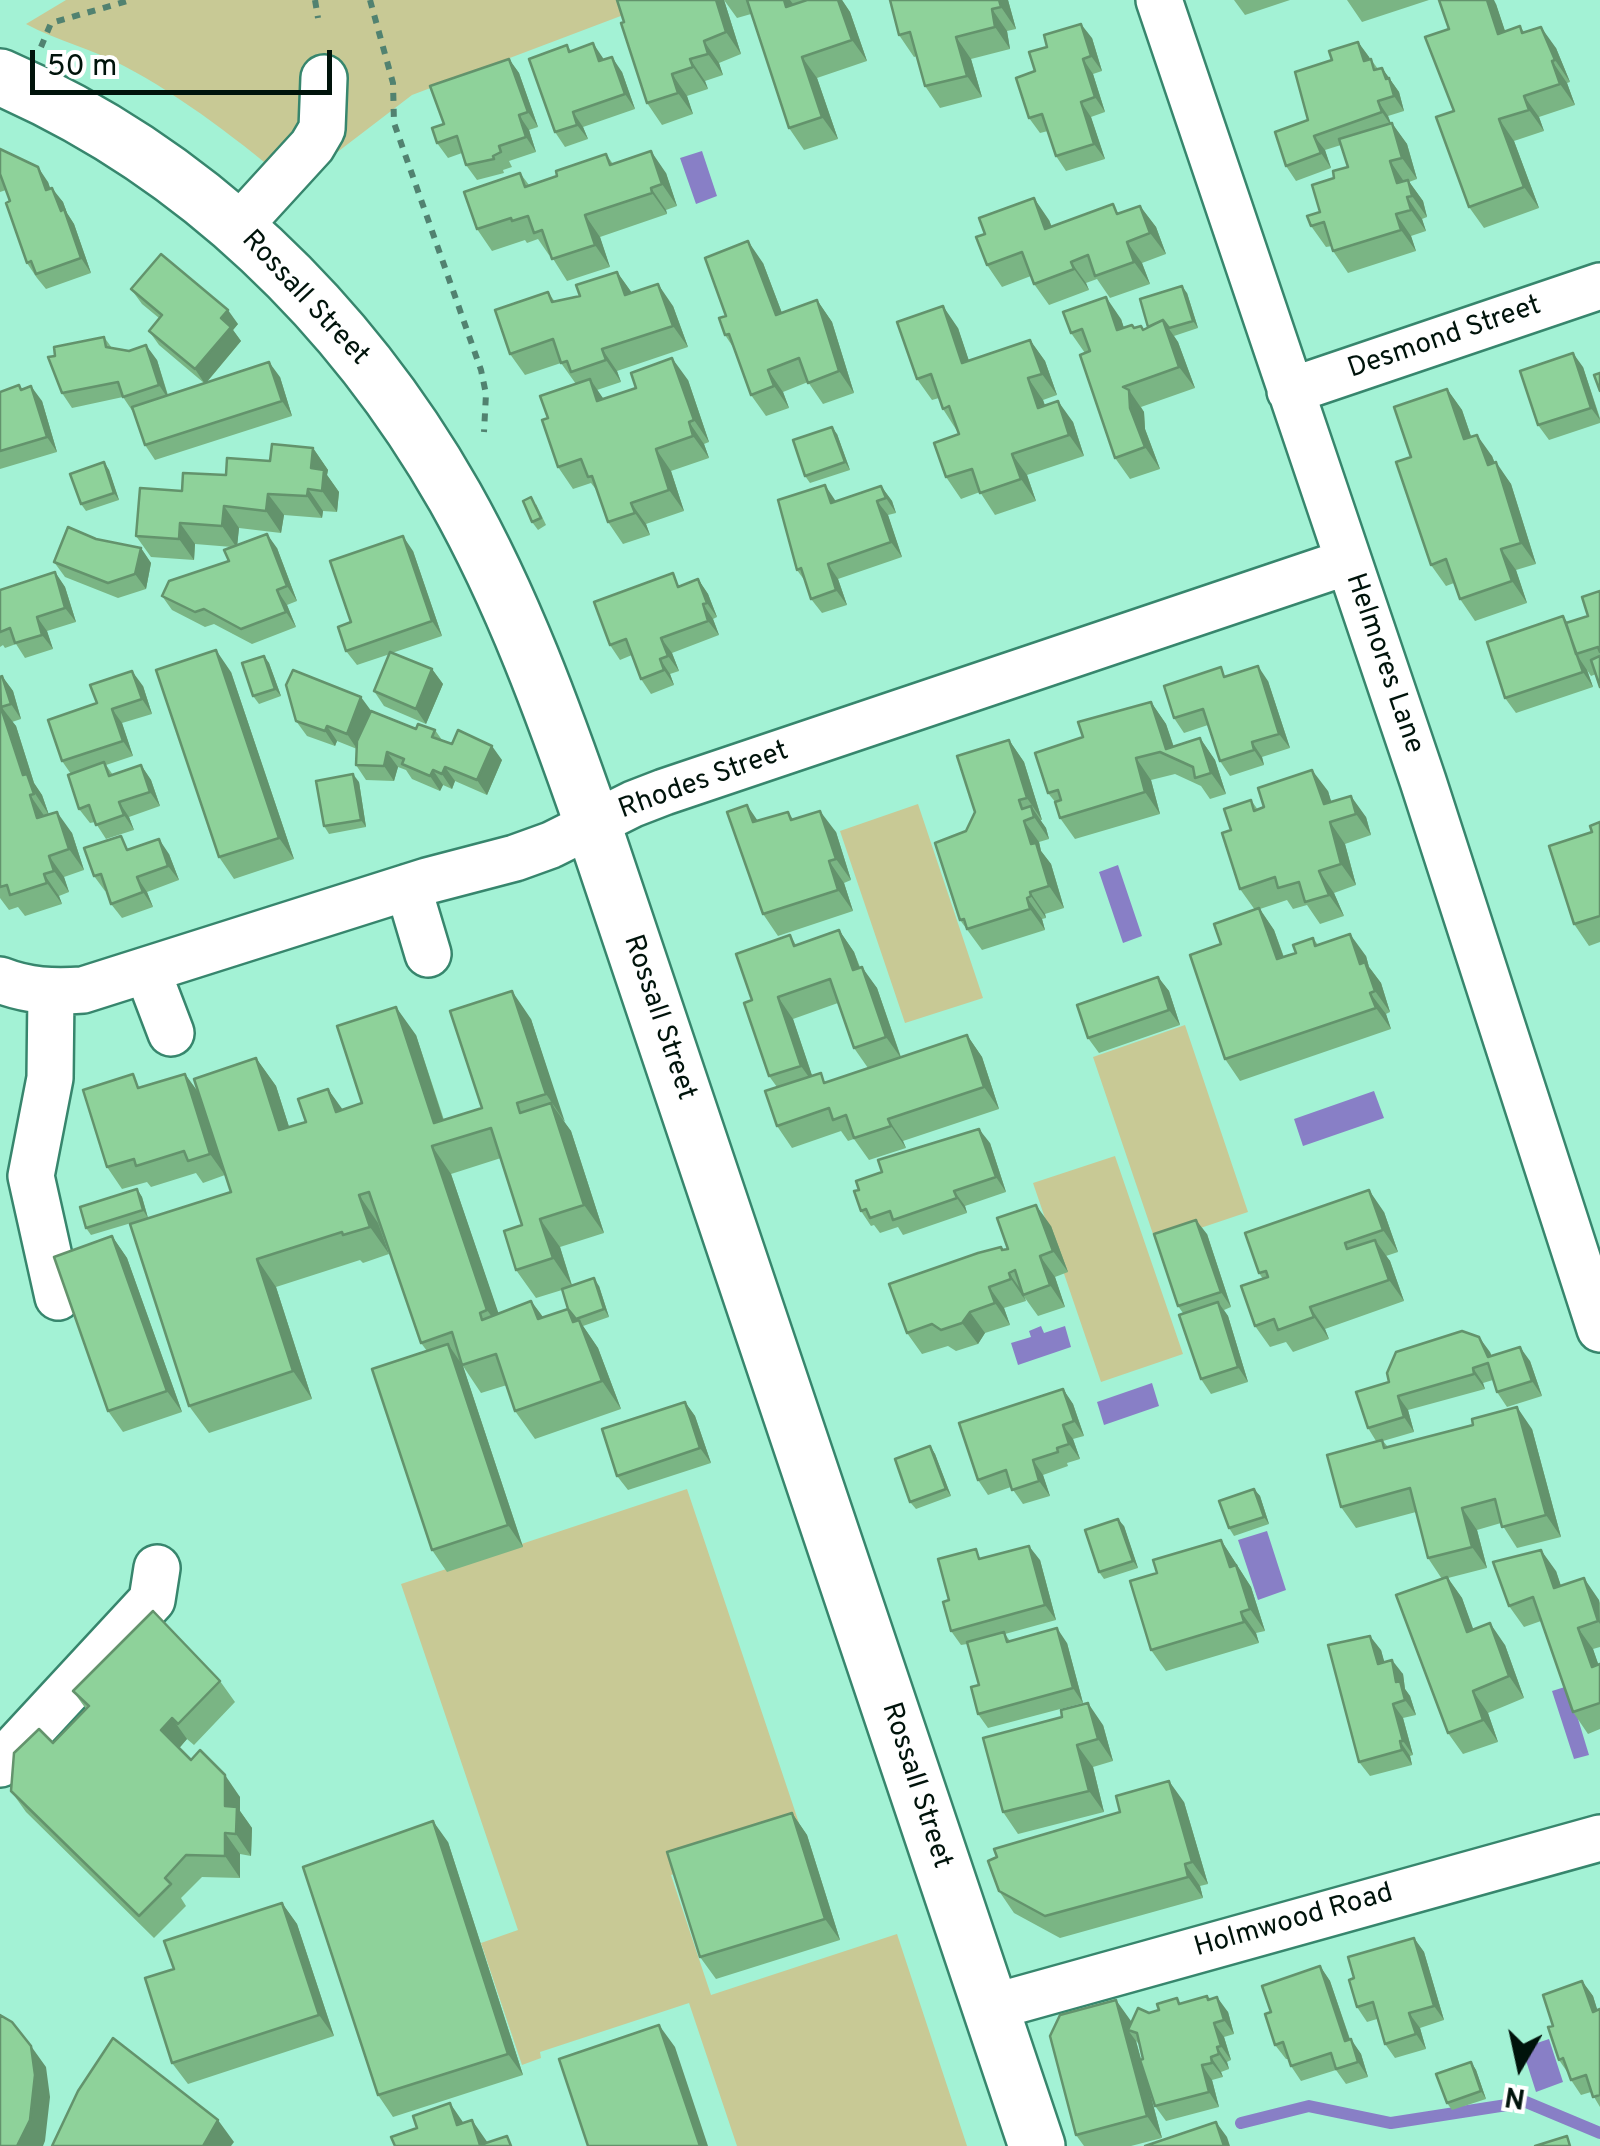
<!DOCTYPE html>
<style>
body{margin:0}
#map{position:relative;width:1600px;height:2146px;overflow:hidden;background:#a3f2d5;font-family:Overpass,sans-serif}
canvas{display:block}
.north{position:absolute;left:1470px;top:2016px;width:100px;height:100px;-webkit-text-stroke:8px #fff;paint-order:stroke;rotate:189deg;font-size:28px;font-weight:700;line-height:40px;text-align:center;color:#00130b}
.north::after{content:'';display:block;margin:auto;width:35px;height:45px;background:#00130b;clip-path:polygon(50% 0,100% 100%,50% 72%,0 100%)}
.scale{position:absolute;left:30px;top:50px;width:302px;height:45px;box-sizing:border-box;border:5px solid #00130b;border-top:0;padding-left:12px;font-size:30px;line-height:35px;white-space:nowrap;color:#00130b;-webkit-text-stroke:8px #fff;paint-order:stroke}
</style>
<div id="map">
<canvas width="1600" height="2146"></canvas>
<div class="north">N</div>
<div class="scale">50 m</div>
</div>
<script>
const ctx = document.querySelector('canvas').getContext('2d');
ctx.lineJoin = 'round';
function fill(path, color) { ctx.fillStyle = color; ctx.fill(path, 'evenodd'); }
function trace(path, color, width, dash) { ctx.strokeStyle = color; ctx.lineWidth = width; ctx.lineCap = dash ? 'butt' : 'round'; ctx.setLineDash(dash || []); ctx.stroke(path); }
function drawText(font, color, halo, rows, align = 'center') {
  ctx.font = font + ' Overpass,sans-serif'; ctx.lineWidth = 8; ctx.setLineDash([]); ctx.textBaseline = 'middle'; ctx.strokeStyle = halo; ctx.fillStyle = color; for (const [text, x, y, turn = 0] of rows) {
    ctx.save(); ctx.translate(x, y); ctx.rotate((+turn || 0) * Math.PI / 180); ctx.textAlign = isNaN(turn) ? turn : align; if (halo) ctx.strokeText(text, 0, 0); ctx.fillText(text, 0, 0); ctx.restore();
  }
}
const green = new Path2D(`
 M66,0H663L412,95L293,186C245,145 180,95 124,66C93,49 57,41 26,24Z
 M918,804L983,998L905,1023L840,831Z
 M1185,1025L1248,1212L1156,1243L1093,1057Z
 M1115,1156L1183,1354L1101,1382L1033,1183Z
 M687,1489L802,1832L671,1875L711,1995L897,1934L967,2146H737L689,2003L540,2052L541,2058L522,2065L481,1943L518,1930L401,1584Z`);
const water = new Path2D(`
 M702,151L717,196L696,204L680,158Z
 M1118,865L1142,936L1123,943L1099,872Z
 M1374,1091L1384,1118L1303,1146L1294,1119Z
 M1041,1326L1044,1333L1065,1326L1071,1347L1018,1365L1011,1343L1031,1337L1029,1331Z
 M1152,1383L1159,1406L1104,1425L1097,1402Z
 M1267,1531L1286,1590L1258,1600L1238,1540Z
 M1568,1686L1589,1755L1574,1759L1552,1691Z
 M1549,2039L1563,2082L1536,2092L1522,2048Z`);
const stream = new Path2D(`
 M1241,2123L1309,2106L1391,2123L1526,2102L1600,2133`);
const path = new Path2D(`
 M315,0L318,18
 M370,0L393,83L394,123L481,370L486,394L484,432
 M41,47L51,23L131,0`);
const minor = new Path2D(`
 M1159,0L1423,781L1600,1329
 M237,228L312,146L322,129L324,78
 M1290,391L1600,286
 M408,887L428,954
 M147,970L171,1033
 M0,980C28,991 53,992 83,990L427,881L515,858L551,845L633,804L664,792L1347,562
 M51,992L50,1078L31,1176L58,1297
 M0,1764L152,1600L157,1568
 M989,2008L1600,1838`);
const major = new Path2D(`
 M0,77C194,161 351,314 455,497C513,600 554,713 593,825L1037,2146`);
const wall = new Path2D(`
 M724,0H842L850,12L867,61L817,78L838,139L804,150L789,128L751,14L737,18Z
 M724,0L741,54L719,63L723,75L705,81L708,89L687,96L693,114L662,125L647,103L624,22Z
 M1008,0L1016,29L1007,31L1010,49L971,59L982,97L940,108L925,86L917,56L914,57L899,35Z
 M1234,0H1290L1245,15Z
 M1347,0H1429L1362,22Z
 M1496,4L1505,31L1520,26L1524,32L1556,48L1570,82L1567,83L1575,105L1539,117L1544,131L1514,141L1539,208L1484,228L1469,207L1454,111L1449,29Z
 M1092,38L1102,71L1093,74L1105,112L1091,117L1105,159L1066,171L1056,156L1048,131L1040,133L1029,118L1035,71Z
 M1358,42L1378,69L1382,68L1399,92L1404,111L1388,116L1391,123L1407,144L1417,179L1409,182L1423,201L1427,217L1422,219L1426,231L1411,236L1416,251L1348,273L1333,251L1332,246L1326,247L1311,226L1320,212L1334,178L1348,167L1341,145L1325,150L1331,168L1296,181L1286,166L1308,120L1332,60Z
 M567,45L571,51L604,60L622,72L635,109L583,127L588,139L565,147L555,132Z
 M509,59L519,73L538,127L529,130L536,152L509,161L512,167L503,170L504,173L477,180L466,165L462,153L448,158L437,143L444,124Z
 M0,149L48,182L50,188L63,202L67,213L74,224L91,273L46,289L37,278L27,263L6,190L0,192Z
 M606,154L613,164L666,173L677,206L666,210L667,214L600,237L610,267L567,281L550,254L549,255L538,239L527,243L525,240L492,251L477,229L520,173L529,185L557,176Z
 M1140,206L1156,227L1166,254L1142,263L1150,284L1110,298L1097,279L1086,283L1089,290L1049,305L1034,284L1031,276L1002,287L987,265L1049,220L1052,227L1119,214Z
 M763,263L782,313L817,300L832,322L854,393L823,404L808,382L783,392L789,408L766,416L751,395L733,347L725,335L726,316Z
 M617,272L632,293L673,306L688,347L617,371L621,382L597,390L603,399L688,380L709,442L704,444L709,458L671,471L684,511L646,524L650,535L623,544L608,522L598,492L591,483L573,489L558,467L548,418L576,384L561,363L525,375L510,354L548,292L555,302L580,296Z
 M131,289L238,324L233,330L241,341L207,382L280,377L292,416L155,460L145,445L133,412L123,397L72,408L62,393L55,356L104,337L112,348L157,360L168,395L204,383L159,345L149,331L159,318L142,304Z
 M1187,293L1198,328L1174,336L1178,342L1195,388L1141,407L1144,412L1145,429L1160,469L1130,479L1115,458L1085,353L1071,333L1121,319L1124,328L1132,325L1135,328L1141,326L1143,329L1148,327Z
 M958,328L969,361L1030,340L1045,361L1057,395L1043,400L1045,405L1073,422L1084,456L1027,475L1036,501L995,515L980,492L961,499L946,477L959,434L943,409L939,398L932,400L917,379Z
 M1583,367L1600,418V423L1549,440L1538,425Z
 M1447,389L1462,410L1471,436L1492,456L1495,463L1511,484L1536,564L1516,570L1527,603L1475,621L1460,599L1454,583L1446,586L1431,565L1411,457Z
 M22,390L42,401L57,452L0,469V392Z
 M837,434L850,470L810,483L805,476Z
 M313,448L328,470L327,475L339,492L337,512L323,511L322,518L284,515L281,533L239,528L237,545L277,548L297,601L287,605L296,627L252,644L214,624L205,627L172,610L162,596L229,561L232,547L195,544L194,560L151,557L136,536L182,491Z
 M104,462L109,470L119,500L86,511L81,504Z
 M881,486L892,501L896,513L888,515L902,557L838,579L847,605L822,613L811,599L805,581L797,570L836,501Z
 M536,504L546,525L538,530L532,522Z
 M141,548L151,563L146,589L118,598L65,577L54,562Z
 M413,551L442,636L392,653L432,669L443,684L426,724L384,706L374,691L390,654L357,665L346,651L351,622Z
 M55,572L65,587L76,622L47,631L53,649L25,658L16,644L5,648L3,645L0,647V590Z
 M698,579L708,594L717,617L713,619L719,635L672,653L679,671L670,674L674,685L651,694L641,679L632,655L620,660L610,645L681,585Z
 M1600,591V687L1596,674L1591,676L1587,670L1593,687L1516,713L1505,698L1563,616L1568,623L1588,616Z
 M264,656L269,663L281,696L259,704L253,696Z
 M231,672L294,859L234,879L219,857Z
 M2,676L13,691L21,719L12,722L16,726L34,783L42,795L49,815L72,833L84,870L64,877L69,892L59,896L62,904L25,916L18,907L9,910L0,898V677Z
 M1227,676L1268,681L1290,748L1262,757L1264,765L1230,776L1220,761L1208,725L1184,733L1174,718Z
 M143,686L152,714L122,723L133,756L106,765L113,775L141,765L151,780L160,806L129,817L134,830L106,839L95,822L90,823L79,809L71,774L62,761L97,703Z
 M1151,702L1166,724L1174,747L1200,738L1215,760L1226,794L1210,799L1201,786L1175,774L1151,780L1160,814L1075,839L1060,818L1056,803L1048,793L1083,737Z
 M372,712L416,729L435,730L442,740L502,760L487,795L455,781L452,789L443,785L440,791L412,779L406,770L398,767L394,781L366,780L356,765L357,749L337,741L335,746L307,736L296,721Z
 M1009,740L1024,762L1042,820H1040L1046,828L1049,839L1039,842L1041,851L1051,864L1064,908L1045,914L1046,918L1042,919L1045,930L982,950L960,920L966,831Z
 M359,782L366,827L329,834L324,826Z
 M1328,791L1331,802L1366,817L1371,835L1345,844L1356,885L1334,893L1344,916L1320,924L1307,905L1293,909L1287,900L1260,909L1274,930L1284,957L1296,953L1313,938L1318,945L1366,956L1369,967L1381,983L1390,1012L1386,1014L1391,1029L1240,1081L1225,1059L1221,944L1255,910L1240,889L1251,800L1258,810Z
 M788,812L793,819L836,832L851,880L844,883L853,911L778,936L763,914L758,821Z
 M1600,822V942L1589,946L1574,924L1592,832Z
 M131,849L169,854L179,880L147,892L153,907L122,918L111,904L107,890L105,891L94,876Z
 M839,930L854,952L860,967L877,988L901,1057L967,1035L982,1057L999,1109L903,1141L906,1148L869,1160L854,1139L848,1141L841,1131L792,1148L777,1126V1087L769,1076L752,1000L790,935L796,945ZM838,1003L854,1048L868,1068L827,1082L812,1076L793,1019Z
 M1158,977L1169,991L1180,1025L1099,1053L1088,1038Z
 M531,1019L564,1122L571,1131L604,1233L560,1247L572,1285L599,1286L609,1317L583,1326L598,1348L621,1409L535,1439L515,1411L507,1385L481,1393L463,1366L523,1547L447,1572L432,1550L427,1351L421,1343L379,1222L389,1254L363,1263L360,1260L276,1287L312,1399L209,1433L189,1406L231,1192L225,1175L203,1183L196,1173L151,1187L147,1182L122,1189L107,1167L142,1087L185,1074L199,1093L256,1058L276,1086L289,1127L362,1103L416,1035L444,1120L482,1108ZM501,1158L522,1225L516,1270L536,1298L562,1290L568,1309L543,1317L531,1301L498,1313L451,1174Z
 M990,1143L1006,1192L965,1206L967,1213L903,1235L898,1227L880,1233L874,1225L871,1226L861,1211Z
 M137,1189L142,1197L148,1218L91,1235L86,1228Z
 M1384,1212L1398,1252L1386,1256L1390,1261L1404,1301L1325,1329L1329,1339L1293,1352L1286,1342L1270,1347L1255,1326L1263,1279L1259,1273Z
 M1051,1226L1068,1272L1055,1277L1065,1307L1038,1316L1025,1298L1026,1301L1004,1308L1010,1325L985,1333L978,1344L956,1351L948,1346L922,1354L907,1333L1001,1247L1003,1250Z
 M1207,1234L1231,1307L1224,1310L1228,1316L1248,1382L1211,1394L1201,1379L1183,1313L1178,1306Z
 M112,1236L127,1258L182,1412L123,1432L108,1411Z
 M1490,1352L1491,1356L1530,1361L1542,1396L1507,1407L1497,1392L1493,1380L1483,1383L1485,1389L1408,1410L1414,1432L1383,1441L1388,1447L1532,1429L1561,1537L1517,1548L1501,1523L1477,1530L1487,1568L1448,1578L1462,1598L1473,1630L1505,1645L1524,1698L1488,1713L1498,1742L1463,1754L1448,1733L1442,1579L1428,1558L1416,1512L1356,1528L1341,1507L1376,1441L1368,1428L1356,1392Z
 M1063,1389L1073,1404L1084,1436L1073,1439L1080,1459L1067,1463L1068,1466L1043,1475L1050,1496L1023,1504L1011,1487L988,1495L978,1480Z
 M685,1402L695,1416L711,1463L628,1490L617,1476Z
 M930,1446L935,1454L951,1496L916,1509L910,1502Z
 M1254,1489L1260,1496L1269,1524L1234,1536L1229,1528Z
 M1124,1526L1138,1568L1104,1579L1099,1572Z
 M1221,1540L1251,1587L1265,1631L1256,1633L1259,1643L1166,1671L1151,1650L1157,1573Z
 M982,1558L1040,1560L1056,1620L1005,1634L1010,1641L1067,1643L1083,1703L988,1728L978,1714L979,1685L967,1644L961,1645L951,1631L949,1600Z
 M1556,1571L1561,1586L1599,1600L1600,1603V1647L1593,1649L1598,1664H1600V1729L1588,1734L1573,1712L1541,1621L1524,1627L1509,1606Z
 M1381,1650L1384,1662L1403,1674L1405,1689L1410,1696L1416,1715L1403,1718L1413,1755L1410,1756L1412,1765L1370,1776L1359,1762Z
 M220,1681L235,1702L194,1745L187,1739L179,1748L191,1760L240,1797V1811L252,1828L251,1856L240,1854V1878L202,1877L181,1898L186,1906L154,1938L26,1812L11,1791L53,1743L86,1709L73,1691Z
 M1103,1725L1113,1761L1093,1767L1104,1812L1018,1834L1003,1812L983,1738Z
 M1184,1802L1208,1884L1200,1886L1203,1898L1060,1938L1014,1913L999,1891Z
 M792,1813L807,1835L840,1940L716,1979L700,1957Z
 M448,1842L523,2075L393,2117L378,2095Z
 M282,1903L297,1924L334,2036L188,2084L172,2063L174,1969Z
 M1414,1938L1424,1952L1444,2020L1420,2028L1426,2049L1395,2058L1385,2044L1377,2019L1367,2022L1357,2007L1354,1978Z
 M1320,1966L1330,1981L1350,2039L1361,2054L1368,2077L1346,2084L1336,2070L1301,2081L1291,2066L1288,2059H1286L1275,2045L1271,2012Z
 M1582,1981L1593,1996L1597,2010L1600,2009V2107L1591,2092L1581,2095L1571,2080L1568,2073L1559,2060L1553,2026Z
 M1207,1996L1228,2012L1234,2034L1224,2037L1231,2060L1227,2062L1229,2069L1221,2072L1223,2077L1212,2080L1219,2107L1166,2121L1155,2106L1146,2078L1162,2138L1131,2146H1084L1076,2135L1131,2021V2023L1149,2013ZM1136,2041L1140,2045L1143,2059H1141Z
 M1471,2062L1476,2070L1486,2099L1452,2110L1447,2103Z`);
const shadedWall = new Path2D(`
 M716,0H724L741,54L726,32Z
 M784,0H790L793,4L786,7Z
 M838,0H842L850,12L867,61L852,40Z
 M999,0H1008L1016,29L1001,7Z
 M1487,0H1494L1496,4L1513,55L1498,34Z
 M992,9L1007,31L1010,49L995,27Z
 M1081,24L1092,38L1102,71L1091,56Z
 M1541,27L1556,48L1570,82L1555,60Z
 M956,37L971,59L982,97L967,76Z
 M704,41L719,63L723,75L708,54Z
 M1358,42L1369,57L1374,76L1364,61Z
 M593,43L603,58L610,76L599,61Z
 M612,57L622,72L635,109L625,94Z
 M802,57L817,78L838,139L822,117Z
 M509,59L519,73L538,127L528,112Z
 M690,59L705,81L708,89L693,67Z
 M1083,59L1093,74L1105,112L1095,97Z
 M1552,61L1567,83L1575,105L1560,84Z
 M1382,68L1399,92L1404,111L1394,96Z
 M672,74L687,96L693,114L678,93Z
 M1524,96L1539,117L1544,131L1529,110Z
 M1378,101L1388,116L1392,127L1382,112Z
 M1081,102L1091,117L1105,159L1094,144Z
 M573,112L583,127L588,139L577,125Z
 M519,115L529,130L536,152L526,137Z
 M1499,119L1514,141L1539,208L1524,187Z
 M1392,123L1407,144L1417,179L1402,158Z
 M1314,136L1325,150L1331,168L1321,153Z
 M651,151L666,173L677,206L662,184Z
 M1390,161L1405,183H1397Z
 M38,167L48,182L56,205L46,190Z
 M1408,180L1423,201L1427,217L1412,196Z
 M52,188L63,202L67,213L74,224L91,273L81,258Z
 M651,188L666,210L667,214L652,193Z
 M1407,197L1422,219L1426,231L1411,210Z
 M1034,198L1049,220L1060,250L1045,229Z
 M1140,206L1156,227L1166,254L1150,233Z
 M1396,214L1411,236L1416,251L1401,230Z
 M585,215L600,237L610,267L595,245Z
 M748,241L763,263L791,337L776,315Z
 M1127,242L1142,263L1150,284L1134,262Z
 M1071,262L1086,283L1089,290L1074,269Z
 M617,272L632,293L625,295Z
 M658,284L673,306L688,347L673,326Z
 M1182,286L1187,293L1198,328L1193,321Z
 M1106,297L1121,319L1132,352L1117,330Z
 M817,300L832,322L854,393L839,371Z
 M943,306L958,328L977,385L962,363Z
 M228,310L238,324L233,330L241,341L205,384L195,369L221,318Z
 M1163,320L1178,342L1195,388L1179,367Z
 M1030,340L1045,361L1057,395L1042,374Z
 M146,345L157,360L169,400L159,385Z
 M602,349L617,371L621,382L606,360Z
 M1573,353L1583,367L1600,420L1591,408Z
 M672,358L688,380L709,442L694,420Z
 M269,362L280,377L292,416L282,401Z
 M768,370L783,392L789,408L774,386Z
 M1028,378L1043,400L1053,430L1038,408Z
 M590,379L605,401H597Z
 M31,386L42,401L57,452L47,437Z
 M1447,389L1462,410L1479,460L1464,439Z
 M1129,390L1144,412L1145,429L1160,469L1145,447L1130,408Z
 M1058,401L1073,422L1084,456L1069,435Z
 M689,422L704,444L709,458L693,436Z
 M832,427L837,434L850,470L845,462Z
 M1477,435L1492,456L1503,486L1488,465Z
 M313,448L328,470L327,475L339,492L337,512L322,491L311,468Z
 M656,449L671,471L684,511L669,490Z
 M1012,454L1027,475L1036,501L1021,479Z
 M104,462L109,470L119,500L114,493Z
 M1496,462L1511,484L1536,564L1521,543Z
 M825,485L835,500L842,518L831,503Z
 M881,486L892,501L896,513L886,498Z
 M308,489L323,511L322,518L307,496Z
 M268,494L284,515L281,533L266,511Z
 M877,501L888,515L902,557L891,542Z
 M631,503L646,524L650,535L635,513Z
 M224,506L239,528L237,548L222,526Z
 M180,523L195,544L194,560L179,539Z
 M267,534L277,548L297,601L287,586Z
 M403,536L413,551L442,636L432,621Z
 M141,548L151,563L146,589L135,574Z
 M1501,549L1516,570L1527,603L1512,581Z
 M828,564L838,579L847,605L836,590Z
 M55,572L65,587L76,622L65,608Z
 M698,579L708,594L717,617L707,603Z
 M277,590L287,605L296,627L286,612Z
 M703,604L713,619L719,635L708,621Z
 M37,617L47,631L53,649L42,635Z
 M661,638L672,653L679,671L668,656Z
 M216,650L231,672L294,859L279,838Z
 M1577,655L1587,670L1593,687L1583,672Z
 M264,656L269,663L281,696L275,689Z
 M660,659L670,674L674,685L664,670Z
 M1258,666L1268,681L1290,748L1279,734Z
 M432,669L443,684L426,724L416,709Z
 M132,671L143,686L152,714L142,699Z
 M2,676L13,691L21,719L11,704Z
 M361,697L372,712L357,749L347,734Z
 M1151,702L1166,724L1178,760L1166,749Z
 M0,705L16,726L34,783L42,795L49,815L23,775Z
 M112,709L122,723L133,756L123,741Z
 M327,726L337,741L335,746L325,731Z
 M1200,738L1215,760L1226,794L1211,773Z
 M1009,740L1024,762L1042,820L1027,798Z
 M1252,742L1262,757L1264,765L1254,750Z
 M492,746L502,760L487,795L477,780Z
 M387,752L398,767L394,781L384,766Z
 M1136,758L1151,780L1160,814L1145,792Z
 M141,765L151,780L160,806L150,792Z
 M445,767L455,781L452,789L442,774Z
 M433,770L443,785L440,791L430,776Z
 M1312,770L1328,791L1337,820L1324,804Z
 M353,774L359,782L366,827L361,820Z
 M30,795L45,817L37,818Z
 M1351,796L1366,817L1371,835L1356,814Z
 M119,802L129,817L134,830L124,815Z
 M747,805L762,827L753,822Z
 M1031,806L1046,828L1049,839L1034,817Z
 M820,811L836,832L851,880L836,859Z
 M57,812L72,833L84,870L69,849Z
 M1024,821L1039,842L1041,851L1051,864L1064,908L1049,886L1031,844Z
 M1330,822L1345,844L1356,885L1341,864Z
 M159,839L169,854L179,880L168,866Z
 M49,856L64,877L69,892L54,871Z
 M829,861L844,883L853,911L838,890Z
 M1319,871L1334,893L1344,916L1329,895Z
 M44,874L59,896L62,904L47,883Z
 M137,877L147,892L153,907L143,892Z
 M1030,892L1045,914L1046,918L1031,896Z
 M1027,898L1042,919L1045,930L1030,909Z
 M1259,908L1274,930L1292,981L1277,959Z
 M839,930L854,952L868,992L853,970Z
 M1350,934L1366,956L1369,967L1381,983L1390,1012L1375,991L1360,964Z
 M862,967L877,988L901,1058L886,1037Z
 M1158,977L1169,991L1180,1025L1169,1010Z
 M512,991L531,1019L565,1122L546,1094Z
 M1370,993L1386,1014L1391,1029L1376,1008Z
 M778,997L793,1019L816,1087L801,1066Z
 M396,1007L416,1035L450,1141L434,1123Z
 M967,1035L982,1057L999,1109L984,1087Z
 M256,1058L276,1086L299,1158L279,1130Z
 M185,1074L200,1095L225,1175L210,1154Z
 M328,1089L348,1117L336,1112Z
 M551,1103L571,1131L604,1233L584,1205Z
 M888,1119L903,1141L906,1148L891,1126Z
 M979,1129L990,1143L1006,1192L996,1177Z
 M432,1146L451,1174L507,1338L487,1310Z
 M137,1189L142,1197L148,1218L143,1210Z
 M1369,1190L1384,1212L1398,1252L1383,1230Z
 M954,1191L965,1206L967,1213L957,1198Z
 M359,1195L378,1223L389,1254L370,1227Z
 M1036,1205L1051,1226L1068,1272L1053,1251Z
 M540,1219L560,1247L572,1286L553,1258Z
 M1196,1220L1207,1234L1231,1307L1221,1292Z
 M112,1236L127,1258L182,1412L167,1391Z
 M1375,1240L1390,1261L1404,1301L1389,1280Z
 M1040,1256L1055,1277L1065,1307L1050,1285Z
 M257,1259L276,1287L312,1399L293,1371Z
 M1009,1273L1024,1294L1023,1295L1026,1301L1011,1279Z
 M594,1278L599,1286L609,1317L604,1309Z
 M989,1287L1004,1308L1010,1325L995,1303Z
 M531,1301L551,1328L538,1319Z
 M1218,1302L1228,1316L1248,1382L1238,1367Z
 M1310,1307L1325,1329L1329,1339L1314,1317Z
 M568,1309L582,1328L579,1320L598,1348L621,1409L602,1381L573,1322Z
 M970,1312L985,1333L978,1344L962,1323Z
 M1479,1337L1490,1352L1498,1372L1488,1357Z
 M448,1344L463,1366L523,1547L508,1525Z
 M1520,1347L1530,1361L1542,1396L1532,1381Z
 M1473,1368L1483,1383L1485,1389L1474,1374Z
 M1063,1389L1073,1404L1084,1436L1074,1421Z
 M1398,1396L1408,1410L1414,1432L1404,1417Z
 M685,1402L695,1416L711,1463L700,1448Z
 M1517,1407L1532,1429L1561,1537L1546,1515Z
 M1063,1425L1073,1439L1080,1459L1069,1444Z
 M930,1446L935,1454L951,1496L946,1489Z
 M1033,1460L1043,1475L1050,1496L1039,1481Z
 M1254,1489L1260,1496L1269,1524L1264,1517Z
 M1462,1508L1477,1530L1487,1568L1472,1547Z
 M1118,1519L1124,1526L1138,1568L1133,1561Z
 M1221,1540L1251,1587L1265,1631L1250,1609L1230,1567Z
 M1029,1546L1040,1560L1056,1620L1045,1605Z
 M1541,1550L1556,1571L1569,1610L1554,1588Z
 M1447,1577L1462,1598L1482,1653L1467,1632Z
 M1584,1578L1599,1600L1600,1624L1598,1621Z
 M1241,1612L1256,1633L1259,1643L1244,1622Z
 M1490,1623L1505,1645L1524,1698L1509,1676Z
 M1057,1628L1067,1643L1083,1703L1073,1688Z
 M1578,1628L1593,1649L1600,1669L1592,1667Z
 M1370,1636L1381,1650L1389,1678L1378,1664Z
 M1392,1660L1403,1674L1405,1689L1410,1696L1416,1715L1405,1700L1396,1682Z
 M1473,1691L1488,1713L1498,1742L1483,1720Z
 M1088,1703L1103,1725L1113,1761L1098,1739Z
 M1393,1704L1403,1718L1413,1755L1403,1741Z
 M172,1718L187,1739L176,1752L161,1730Z
 M1400,1741L1410,1756L1412,1765L1402,1750Z
 M1077,1745L1093,1767L1104,1812L1089,1791Z
 M225,1775L240,1797V1811L252,1828L251,1856L236,1834L225,1806Z
 M1169,1781L1184,1802L1208,1884L1192,1862Z
 M792,1813L807,1835L840,1940L825,1919Z
 M433,1821L448,1842L523,2075L508,2054Z
 M225,1833L240,1854V1878L225,1856Z
 M1185,1864L1200,1886L1203,1898L1188,1877Z
 M282,1903L297,1924L334,2036L319,2015Z
 M1414,1938L1424,1952L1444,2020L1434,2006Z
 M1320,1966L1330,1981L1355,2055L1345,2041Z
 M1582,1981L1593,1996L1600,2018L1593,2012Z
 M1217,1997L1228,2012L1234,2034L1224,2020Z
 M1116,2000L1131,2021L1134,2032L1128,2030L1136,2041L1162,2138L1147,2116Z
 M1409,2013L1420,2028L1426,2049L1416,2034Z
 M1214,2023L1224,2037L1231,2060L1221,2046Z
 M659,2025L675,2047L708,2146H700Z
 M1351,2039L1361,2054L1368,2077L1358,2062Z
 M31,2046L46,2067L50,2097L45,2141L43,2146H17Z
 M1217,2047L1227,2062L1229,2069L1219,2054Z
 M1211,2057L1221,2072L1223,2077L1212,2063Z
 M1471,2062L1476,2070L1486,2099L1481,2091Z
 M1202,2065L1212,2080L1219,2107L1209,2092Z
 M450,2103L469,2131L457,2125Z
 M218,2120L234,2142L231,2146H203Z
 M472,2120L490,2146L480,2145Z
 M1216,2122L1227,2137L1230,2146H1224Z`);
const building = new Path2D(`
 M617,0H716L726,32L704,41L708,54L690,59L693,67L672,74L678,93L647,103L621,23L624,22Z
 M747,0H784L786,7L807,0H838L852,40L802,57L822,117L789,128Z
 M890,0H999L1001,7L992,9L995,27L956,37L967,76L925,86L910,32L899,35Z
 M1439,0H1487L1498,34L1520,26L1522,33L1541,27L1555,60L1552,61L1560,84L1524,96L1529,110L1499,119L1524,187L1469,207L1436,117L1454,111L1425,37L1449,29Z
 M1081,24L1091,56L1083,59L1095,97L1081,102L1094,144L1056,156L1042,114L1029,118L1016,78L1035,71L1029,52L1047,47L1044,35Z
 M1358,42L1364,61L1371,59L1374,70L1382,68L1386,79L1389,78L1394,96L1378,101L1382,112L1314,136L1321,153L1286,166L1275,132L1308,120L1295,72L1332,60L1329,51Z
 M593,43L599,61L612,57L625,94L573,112L577,125L555,132L529,59L567,45L569,52Z
 M509,59L528,112L519,115L526,137L499,146L501,152L493,156L494,159L466,165L457,136L437,143L432,128L444,124L430,86Z
 M1392,123L1402,158L1390,161L1397,183L1408,180L1412,196L1407,197L1411,210L1396,214L1401,230L1333,251L1324,222L1311,226L1307,216L1320,212L1312,185L1334,178L1333,171L1348,167L1339,139Z
 M0,149L38,167L46,190L52,188L61,211L64,209L81,258L36,274L31,261L27,263L6,203L10,201L0,174Z
 M651,151L662,184L651,188L652,193L585,215L595,245L552,259L542,230L534,233L528,216L512,221L511,218L477,229L464,192L520,173L525,187L557,176L556,171L606,154L610,165Z
 M1034,198L1045,229L1113,204L1117,214L1140,206L1150,233L1127,242L1134,262L1095,276L1088,255L1071,262L1074,269L1034,284L1022,252L987,265L976,237L985,234L979,218Z
 M748,241L776,315L817,300L839,371L808,383L799,358L768,370L774,386L751,395L729,334L725,335L719,318L726,316L705,258Z
 M161,254L228,310L221,318L231,327L195,369L149,331L162,315L131,289Z
 M617,272L625,295L658,284L673,326L602,349L606,360L571,372L567,361L561,363L553,339L510,354L495,310L548,292L552,302L580,296L576,285Z
 M1182,286L1193,321L1169,328L1163,320L1148,327L1140,299Z
 M1106,297L1117,330L1132,325L1134,328L1141,326L1143,330L1163,320L1179,367L1123,387L1129,390L1130,408L1145,447L1115,458L1080,355L1090,351L1082,329L1071,333L1063,312Z
 M943,306L962,363L1030,340L1042,374L1028,378L1038,408L1058,401L1069,435L1012,454L1021,479L980,493L972,469L946,477L934,443L959,434L949,406L943,409L931,374L917,379L897,322Z
 M104,337L106,347L129,351L146,345L159,385L123,397L118,382L62,393L48,357L55,356L54,347Z
 M1573,353L1591,408L1538,425L1520,371Z
 M672,358L694,420L689,422L693,436L656,449L669,490L631,503L635,513L608,522L592,476L588,477L581,459L558,467L542,420L548,418L540,396L590,379L597,401L636,388L631,373Z
 M269,362L282,401L145,445L132,407Z
 M1600,373V391L1594,375Z
 M19,385L21,390L31,386L47,437L0,451V392Z
 M1447,389L1464,439L1477,435L1488,465L1496,462L1521,543L1501,549L1512,581L1460,599L1446,559L1431,565L1396,462L1411,457L1394,407Z
 M832,427L845,462L805,476L793,440Z
 M272,444L313,448L311,468L324,470L322,491L308,489L307,496L268,494L266,511L224,506L222,526L180,523L179,539L136,536L140,488L182,491L183,473L226,475L227,458L270,461Z
 M104,462L114,493L81,504L70,474Z
 M825,485L831,503L881,486L886,498L877,501L891,542L828,564L836,590L811,599L801,568L797,570L778,500Z
 M531,497L541,518L532,522L523,501Z
 M68,527L96,539L141,548L135,574L108,583L54,562Z
 M267,534L287,586L277,590L286,612L241,629L204,609L195,612L162,596L169,581L229,561L224,550Z
 M403,536L432,621L346,651L338,627L351,622L330,561Z
 M55,572L65,608L37,617L42,635L15,643L10,628L0,632V590Z
 M673,573L678,587L698,579L707,603L703,604L708,621L661,638L668,656L660,659L664,670L641,679L626,639L610,645L594,602Z
 M1600,591V652L1598,647L1576,654L1566,623L1588,616L1582,597Z
 M1563,616L1583,672L1505,698L1487,642Z
 M216,650L279,838L219,857L156,670Z
 M390,652L432,669L416,709L374,691Z
 M264,656L275,689L253,696L242,663Z
 M1600,656V687L1591,660Z
 M1258,666L1279,734L1252,742L1254,750L1220,761L1203,709L1174,718L1164,686L1221,667L1224,677Z
 M293,670L361,697L347,734L327,726L325,731L296,721L286,685Z
 M132,671L142,699L112,709L123,741L62,761L48,720L97,703L90,685Z
 M2,676L11,704L1,707L0,677Z
 M1151,702L1166,749L1200,738L1211,773L1195,778L1193,767L1160,752L1136,758L1145,792L1060,818L1055,802L1061,800L1058,790L1048,793L1035,753L1083,737L1078,722Z
 M0,705L23,775L27,774L34,794L30,795L37,818L57,812L69,849L49,856L54,871L44,874L47,883L10,895L7,885L0,887Z
 M371,711L416,729L418,724L435,730L432,737L452,744L458,730L492,746L477,780L445,767L442,774L433,770L430,776L402,764L404,759L387,752L384,766L356,765L357,741Z
 M1009,740L1027,798L1019,800L1022,809L1031,806L1034,817L1024,821L1031,844L1036,843L1049,886L1030,892L1031,896L1027,898L1030,909L967,929L964,919L960,920L935,843L966,831L975,812L957,756Z
 M104,762L109,776L141,765L150,792L119,802L124,815L96,825L89,805L79,809L68,775Z
 M1312,770L1324,804L1351,796L1356,814L1330,822L1341,864L1319,871L1329,895L1305,902L1299,882L1278,888L1275,877L1240,889L1222,833L1231,830L1224,809L1251,800L1254,811L1264,807L1258,788Z
 M353,774L361,820L324,826L316,781Z
 M747,805L753,822L788,812L791,820L820,811L836,859L829,861L838,890L763,914L727,812Z
 M1600,822V916L1574,924L1549,846L1592,832L1590,826Z
 M121,836L127,850L159,839L168,866L137,877L143,892L111,904L101,874L94,876L84,848Z
 M1259,908L1277,959L1296,953L1293,945L1313,938L1315,946L1350,934L1360,964L1365,962L1375,991L1370,993L1376,1008L1225,1059L1190,955L1221,944L1214,924Z
 M839,930L853,970L862,967L886,1037L854,1048L830,979L778,997L801,1066L769,1076L744,1003L752,1000L736,954L790,935L794,946Z
 M1158,977L1169,1010L1088,1038L1077,1005Z
 M512,991L546,1094L517,1103L520,1113L551,1103L584,1205L540,1219L553,1258L516,1270L504,1231L522,1225L491,1128L432,1146L487,1310L480,1313L482,1320L531,1301L538,1319L568,1309L573,1322L579,1320L602,1381L515,1411L496,1354L462,1365L452,1332L421,1343L369,1192L359,1195L370,1227L343,1235L342,1232L257,1259L293,1371L189,1406L130,1224L231,1192L194,1079L256,1058L279,1130L306,1122L298,1099L328,1089L336,1112L362,1103L337,1026L396,1007L434,1123L482,1108L450,1011Z
 M967,1035L984,1087L888,1119L891,1126L854,1138L846,1115L833,1120L829,1108L777,1126L765,1091L821,1073L824,1083Z
 M133,1074L138,1088L185,1074L210,1154L188,1161L184,1151L136,1166L134,1159L107,1167L83,1090Z
 M979,1129L996,1177L954,1191L957,1198L893,1220L890,1211L870,1218L866,1209L861,1211L854,1191L859,1190L856,1181L882,1172L878,1160Z
 M137,1189L143,1210L86,1228L80,1207Z
 M1369,1190L1383,1230L1345,1243L1347,1249L1375,1240L1389,1280L1310,1307L1314,1317L1278,1330L1274,1319L1255,1326L1241,1286L1268,1277L1266,1271L1259,1273L1245,1233Z
 M1036,1205L1053,1251L1040,1256L1050,1285L1023,1295L1015,1270L1009,1273L1011,1279L989,1287L995,1303L970,1312L962,1323L941,1330L932,1324L907,1333L889,1284L978,1253L1001,1247L1002,1250L1008,1249L997,1218Z
 M1196,1220L1221,1292L1178,1306L1154,1234Z
 M112,1236L167,1391L108,1411L54,1257Z
 M594,1278L604,1309L576,1319L568,1309L562,1289Z
 M1218,1302L1238,1367L1201,1379L1179,1315Z
 M1462,1331L1479,1337L1488,1357L1520,1347L1532,1381L1497,1392L1488,1363L1473,1368L1474,1374L1398,1396L1404,1417L1368,1428L1356,1392L1389,1382L1387,1373L1396,1352Z
 M448,1344L508,1525L432,1550L372,1369Z
 M1063,1389L1074,1421L1063,1425L1069,1444L1057,1448L1058,1452L1033,1460L1039,1481L1012,1490L1006,1470L978,1480L959,1423Z
 M685,1402L700,1448L617,1476L602,1429Z
 M1517,1407L1546,1515L1502,1527L1495,1499L1462,1508L1472,1547L1428,1558L1410,1488L1341,1507L1327,1455L1382,1440L1384,1448L1473,1425L1472,1419Z
 M930,1446L946,1489L910,1502L895,1459Z
 M1254,1489L1264,1517L1229,1528L1219,1501Z
 M1118,1519L1133,1561L1099,1572L1085,1530Z
 M1221,1540L1230,1567L1236,1565L1250,1609L1241,1612L1244,1622L1151,1650L1130,1581L1157,1573L1153,1560Z
 M1029,1546L1045,1605L951,1631L943,1602L949,1600L938,1559L976,1549L979,1559Z
 M1541,1550L1554,1588L1584,1578L1598,1621L1578,1628L1592,1667L1600,1664V1703L1573,1712L1533,1597L1509,1606L1493,1562Z
 M1447,1577L1467,1632L1490,1623L1509,1676L1473,1691L1483,1720L1448,1733L1396,1595Z
 M153,1611L220,1681L178,1724L172,1718L161,1730L191,1760L200,1750L225,1775V1806L237,1807L236,1834L225,1833V1856L186,1855L165,1878L171,1884L139,1916L11,1791L14,1753L39,1729L53,1743L89,1706L73,1691Z
 M1057,1628L1073,1688L978,1714L971,1687L979,1685L967,1642L1004,1632L1007,1642Z
 M1370,1636L1378,1664L1392,1660L1396,1682L1400,1681L1405,1700L1393,1704L1403,1741H1400L1402,1750L1359,1762L1328,1645Z
 M1088,1703L1098,1739L1077,1745L1089,1791L1003,1812L983,1738L1062,1717L1061,1710Z
 M1169,1781L1192,1862L1185,1864L1188,1877L1045,1916L999,1891L988,1861L997,1857L994,1849L1120,1812L1116,1796Z
 M792,1813L825,1919L700,1957L667,1852Z
 M433,1821L508,2054L378,2095L303,1867Z
 M282,1903L319,2015L172,2063L145,1978L174,1969L164,1941Z
 M1414,1938L1434,2006L1409,2013L1416,2034L1385,2044L1373,2002L1357,2007L1349,1980L1354,1978L1348,1957Z
 M1320,1966L1345,2041L1351,2039L1358,2062L1336,2069L1331,2053L1291,2066L1283,2042L1275,2045L1265,2014L1271,2012L1262,1986Z
 M1582,1981L1593,2012L1600,2009V2095L1593,2097L1586,2075L1571,2080L1563,2058L1559,2060L1548,2027L1553,2026L1543,1995Z
 M1207,1996L1208,2000L1217,1997L1224,2020L1214,2023L1221,2046L1217,2047L1219,2054L1211,2057L1212,2063L1202,2065L1209,2092L1155,2106L1140,2060L1143,2059L1137,2033L1128,2030L1138,2008L1149,2013L1159,2010L1157,2004L1177,1998L1179,2004Z
 M1116,2000L1147,2116L1076,2135L1050,2036L1060,2015Z
 M0,2015L12,2022L31,2046L35,2075L30,2120L17,2146H0Z
 M659,2025L700,2146H588L559,2059Z
 M113,2038L218,2120L203,2146H52L78,2091Z
 M1471,2062L1481,2091L1447,2103L1436,2074Z
 M450,2103L457,2125L472,2120L480,2145L507,2136L511,2146H395L391,2137L417,2128L413,2116Z
 M1216,2122L1224,2146H1145Z
 M1567,2136L1570,2146H1535Z`);
const streetNames = [
 ["Rossall Street",304,299,47],
 ["Desmond Street",1445,339,-19],
 ["Helmores Lane",1383,664,71],
 ["Rhodes Street",704,782,-20],
 ["Rossall Street",658,1018,71],
 ["Rossall Street",915,1786,72],
 ["Holmwood Road",1294,1922,-16]
];
fill(green, '#c8c995');
fill(water, '#887fc6');
trace(stream, '#887fc6', 12);
trace(minor, '#37866d', 50);
trace(major, '#37866d', 60);
trace(path, '#518270', 6, [8, 8]);
trace(minor, '#fff', 45);
trace(major, '#fff', 55);
fill(wall, '#7ab584');
fill(shadedWall, '#63936c');
fill(building, '#8ed29a');
trace(building, '#63936c', 2.5);
drawText('28px', '#00130b', '#fff', streetNames);
</script>
